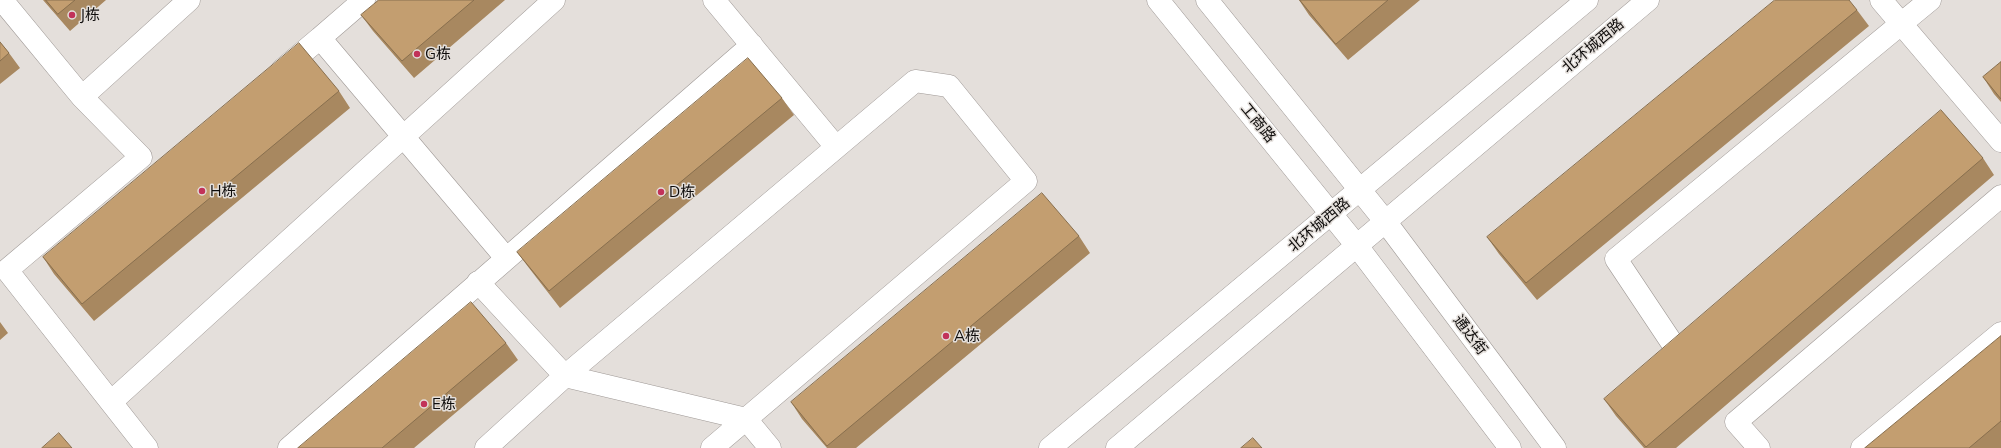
<!DOCTYPE html>
<meta charset="utf-8">
<style>
body{margin:0}
canvas{display:block;background:#e4dfdb}
</style>
<canvas width="2001" height="448"></canvas>
<script>
const ctx = document.querySelector('canvas').getContext('2d');
ctx.lineJoin = 'round';
function trace(path, color, width, dash) { ctx.strokeStyle = color; ctx.lineWidth = width; ctx.lineCap = dash ? 'butt' : 'round'; ctx.setLineDash(dash || []); ctx.stroke(path); }
function fill(path, color) { ctx.fillStyle = color; ctx.fill(path, 'evenodd'); }
function drawText(font, color, halo, rows, align = 'center') {
  ctx.font = font + ' Mulish,"Noto Sans SC",sans-serif'; ctx.lineWidth = 3; ctx.setLineDash([]); ctx.textBaseline = 'middle'; ctx.strokeStyle = halo; ctx.fillStyle = color; for (const [text, x, y, turn = 0] of rows) {
    ctx.save(); ctx.translate(x, y); ctx.rotate((+turn || 0) * Math.PI / 180); ctx.textAlign = isNaN(turn) ? turn : align; if (halo) ctx.strokeText(text, 0, 0); ctx.fillText(text, 0, 0); ctx.restore();
  }
}
const minor = new Path2D(`
 M2,0L82,97
 M714,0L836,147
 M1881,0L2001,141
 M320,38L364,0
 M282,70L320,38L506,258
 M478,282L565,376L746,419L770,448
 M1672,343L1616,259L1930,0
 M111,402L554,0
 M147,448L7,270L141,157L82,97L189,0
 M289,448L752,45
 M486,448L565,376L915,81L949,86L1026,181L712,448
 M1759,448L1736,422L2001,196
 M1862,448L2001,333`);
const major = new Path2D(`
 M1158,0L1357,246L1510,448
 M1207,0L1385,221L1555,448
 M1050,448L1587,0
 M1117,448L1648,0`);
const wall = new Path2D(`
 M43,0H106L70,31Z
 M379,0H505L414,78L373,31L361,15Z
 M1299,0H1420L1348,60L1309,15Z
 M1857,10L1869,26L1537,300L1499,254L1487,237Z
 M0,42L9,53L20,68L0,84Z
 M2001,62V102L1994,94L1983,77Z
 M339,91L350,108L94,321L54,274L43,257Z
 M782,98L794,115L560,308L529,268L517,252Z
 M1983,158L1994,175L1676,448H1644L1616,416L1604,399Z
 M1079,236L1090,253L856,448H827L802,419L791,402Z
 M0,322L8,333L0,340Z
 M2001,336V448H1865Z
 M506,343L518,360L414,448H298Z`);
const building = new Path2D(`
 M46,0H75L58,14Z
 M379,0H474L402,61L361,15Z
 M1300,0H1388L1336,44Z
 M1775,0H1849L1857,10L1526,283L1487,237Z
 M0,42L9,53L0,61Z
 M299,43L339,91L82,304L43,257Z
 M748,58L782,98L549,291L517,252Z
 M2001,62V99L1983,77Z
 M1941,110L1983,158L1646,447L1604,399Z
 M1042,193L1079,236L827,446L791,402Z
 M471,302L506,343L382,448H298Z
 M2001,336V421L1969,448H1865Z
 M59,433L72,448H42Z
 M1253,438L1262,448H1241Z`);
const markers = [
 [72,15,4,"#c23259"],
 [417,54,4,"#c23259"],
 [202,191,4,"#c23259"],
 [661,192,4,"#c23259"],
 [946,336,4,"#c23259"],
 [424,404,4,"#c23259"]
];
const poiNames = [
 ["J栋",80,15],
 ["G栋",425,54],
 ["H栋",210,191],
 ["D栋",669,192],
 ["A栋",954,336],
 ["E栋",432,404]
];
const streetNames = [
 ["北环城西路",1593,46,-40],
 ["工商路",1258,123,51],
 ["北环城西路",1319,225,-40],
 ["通达街",1470,335,53]
];
trace(minor, '#9f9996', 23);
trace(major, '#9f9996', 23);
trace(minor, '#fff', 22);
trace(major, '#fff', 22);
fill(wall, '#a88860');
fill(building, '#c39e70');
trace(building, '#886f4e', 1);
for (const [x, y, r, color] of markers) { const dot = new Path2D(); dot.arc(x, y, r, 0, 2 * Math.PI); ctx.fillStyle = color; ctx.fill(dot); trace(dot, '#e4dfdb', 1.5); }
drawText('15px', '#0f0d0c', '#e4dfdb', poiNames, 'left');
drawText('15px', '#0f0d0c', '#e4dfdb', streetNames);
</script>
